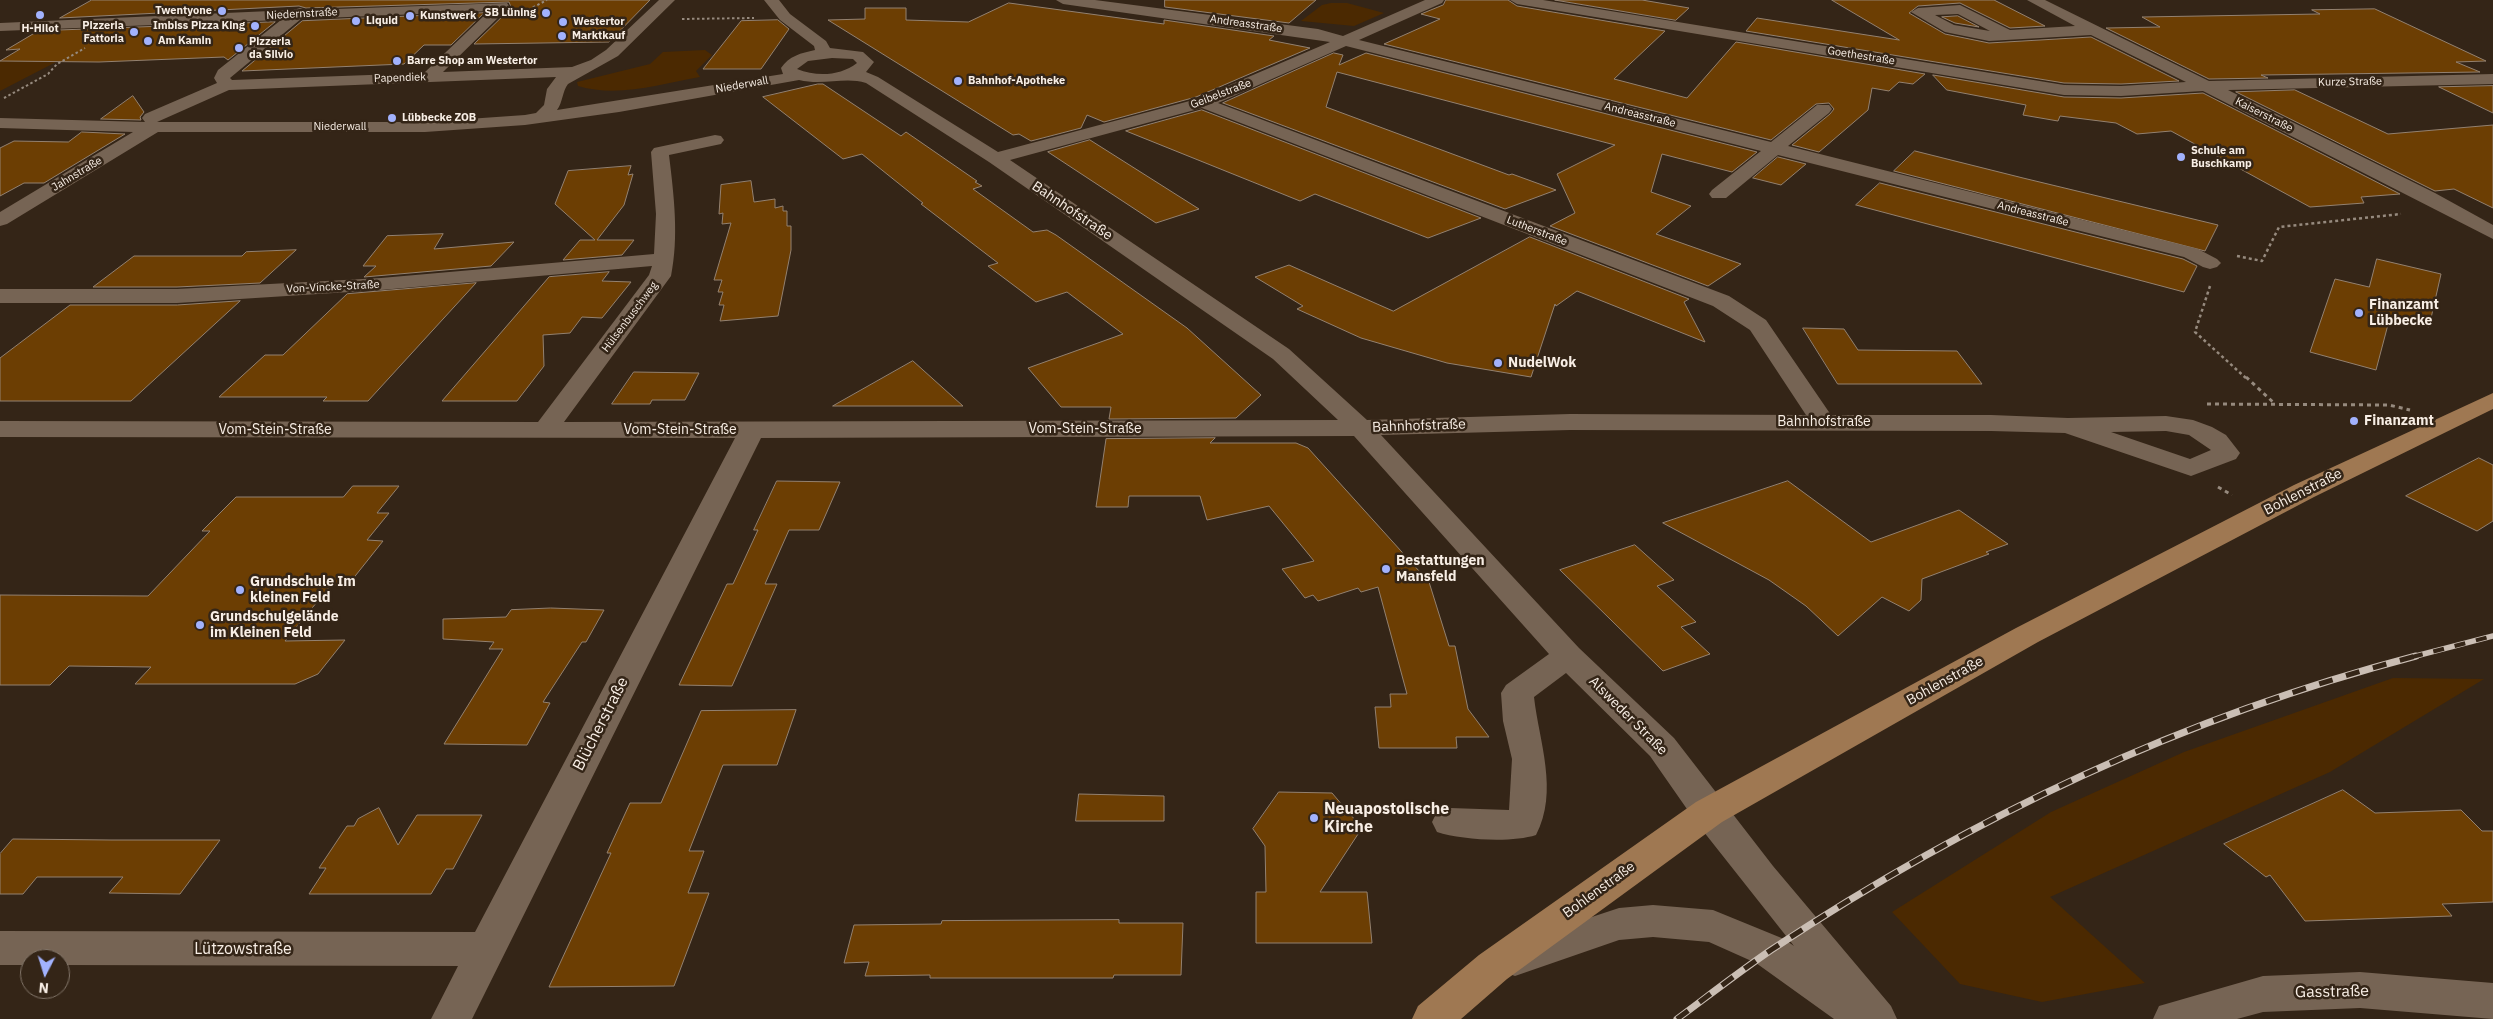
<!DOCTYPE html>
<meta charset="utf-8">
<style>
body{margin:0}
#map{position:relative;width:2493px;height:1019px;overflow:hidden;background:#342517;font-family:"IBM Plex Sans",sans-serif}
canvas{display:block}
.north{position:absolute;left:20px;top:949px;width:50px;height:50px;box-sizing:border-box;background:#342517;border:1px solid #827569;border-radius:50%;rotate:185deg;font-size:14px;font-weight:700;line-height:20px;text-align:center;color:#f8eee5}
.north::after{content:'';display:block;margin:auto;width:18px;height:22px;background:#a2b2fd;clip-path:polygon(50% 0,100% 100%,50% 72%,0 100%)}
</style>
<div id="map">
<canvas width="2493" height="1019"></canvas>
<div class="north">N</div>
</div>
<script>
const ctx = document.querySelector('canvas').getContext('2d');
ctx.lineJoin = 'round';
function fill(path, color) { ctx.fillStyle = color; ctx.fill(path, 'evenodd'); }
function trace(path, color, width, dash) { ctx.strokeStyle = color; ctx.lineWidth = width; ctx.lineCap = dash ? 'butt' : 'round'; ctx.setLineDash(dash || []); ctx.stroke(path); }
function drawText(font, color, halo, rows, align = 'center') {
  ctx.font = font + ' "IBM Plex Sans",sans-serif'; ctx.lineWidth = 5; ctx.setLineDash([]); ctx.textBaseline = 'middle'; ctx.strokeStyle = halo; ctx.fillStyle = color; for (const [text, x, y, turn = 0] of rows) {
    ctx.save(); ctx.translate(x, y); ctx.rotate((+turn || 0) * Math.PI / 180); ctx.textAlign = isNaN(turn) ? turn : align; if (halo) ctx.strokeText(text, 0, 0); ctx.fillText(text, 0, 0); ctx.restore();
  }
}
const green = new Path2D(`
 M1331,3H1347L1384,13L1354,26L1301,21L1322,5Z
 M705,50L712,55L696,71L700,77C660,84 618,98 578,86L577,82L650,64L663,52Z
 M0,61L56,62L0,91Z
 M2393,678L2484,679L2330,772L2050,897L2145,983L2042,1002L1960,984L1892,912L2051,812L2184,752Z`);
const building = new Path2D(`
 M92,0H650L609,42L474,44L509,10L511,7L509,2L306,8L299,6L60,18Z
 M1165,0H1316L1289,23L1165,7Z
 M1446,0H1508L1517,6L1665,31L1614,79L1687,98L1736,42L1925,74L1913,84L1899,82L1889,91L1872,88L1868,110L1819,152L1792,145L1830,114L1834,109L1829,103L1816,104L1771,140L1384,44L1440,19L1421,14L1443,5Z
 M1555,0H1642L1689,8L1676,20Z
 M1832,0H1994L2045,26L2010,28L1960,3L1918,6L1909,13L1945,34L1989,43L2091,37L2179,81L2121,84L2064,83L1746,31L1757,18L1899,40Z
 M1009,3L1164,24V20L1274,36L1269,40L1310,48L1196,97L1104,122L1087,115L1081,128L1031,141L1019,134L1013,135L828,20L865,19V8H906V20L968,22Z
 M2375,9L2486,61L2456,62L2480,72L2261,75L2268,78L2209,79L2106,28L2160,27L2142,17L2320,14L2312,10Z
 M484,13L451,45H424L404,64L242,71L302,21Z
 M1958,16L1979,27L1955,23L1942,17Z
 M778,20L789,29L761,69H703L741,21Z
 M275,22L228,60L224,57L99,62L0,61L20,49L6,50L38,31Z
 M1334,53L1343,55L1339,65L1366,53L1757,152L1732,172L1662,154L1651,192L1691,206L1656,234L1741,264L1708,286L1550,226L1575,213L1557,174L1615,145L1337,72L1326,107L1509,175L1512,174L1556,190L1505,209L1223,103Z
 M1933,75L2064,97L2121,98L2203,93L2400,194L2361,197L2364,203L2310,207L2171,131L2137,134L2116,123L2060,116L2058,121L2023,115L2026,105L1947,90Z
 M818,84H823L901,136L906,132L977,181L975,182L982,186L973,189L1033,232L1047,230L1056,235L1187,328L1261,395L1236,418L1109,419L1111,407H1061L1028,368L1123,334L1067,292L1036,302L988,266L998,263L921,204L923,203L862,154L843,159L763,97Z
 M2493,86V113L2439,87Z
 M2295,90L2388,134L2493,125V208L2454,189L2435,191L2236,92Z
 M133,96L144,112L140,117L141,120L101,119Z
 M1202,110L1481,218L1428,238L1315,194L1300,201L1126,131Z
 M82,132L125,134L44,183H24L0,196V148L14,141L68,142Z
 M1090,140L1199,209L1156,223L1048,152Z
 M1915,151L2023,178L2218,225L2205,251L1894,171Z
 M1778,157L1806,164L1781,185L1753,178Z
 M631,166L628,175L633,174L624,205L597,240H634L622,255L563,260L580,240H595L555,204L568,171Z
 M751,181L754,202L775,199V208L783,206V211H787V226H791V250L778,316L720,321L724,305H719L723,292H718L722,280H714L731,223L722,224L723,213L719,214L721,185Z
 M1880,183L2183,259L2197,266L2184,292L1856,205Z
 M443,234L434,249L514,242L491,266L364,277L376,266H363L387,236Z
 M1530,237L1689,299L1684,302L1705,342L1577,291L1556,306L1555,304L1531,377L1447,363L1361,338L1297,309L1303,306L1255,277L1289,265L1393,311Z
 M296,250L260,283L177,287H93L134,256H242L246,252Z
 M2377,259L2441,274L2429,327L2390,317L2376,370L2310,352L2335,279L2369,287Z
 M609,272L602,281L631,282L602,318L582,317L570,333L543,335L544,366L517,401H442L549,277Z
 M476,283L368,401H323L327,397H219L265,355H283L347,294Z
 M240,301L131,401H0V358L70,305H177Z
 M1803,328L1844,329L1858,350L1957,351L1982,384H1838Z
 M913,361L963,406H833Z
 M634,372L699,373L685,400H652L650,404H612Z
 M1215,438L1210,443H1296L1308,448L1429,582L1449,646H1455L1468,709L1489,737H1456L1457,748H1379L1375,707H1391L1390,694H1407L1378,587L1361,592L1358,588L1318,601L1313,595L1305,598L1282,569L1314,561L1269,506L1207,520L1200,496H1129L1128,507H1096L1106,439Z
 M2479,458L2493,465V521L2477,531L2406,496Z
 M777,481L840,482L819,530H789L765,584H777L732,686L679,685L727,584H733L758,530H754Z
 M1788,481L1871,542L1959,510L2008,544L1986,552L1989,554L1922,579L1921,600L1909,611L1882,597L1838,636L1806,606L1769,580L1663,523Z
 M353,486H399L377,513H389L367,540L383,541L348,585H331L285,641L345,640L318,674L295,684H135L151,667L69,666L50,685H0V595L148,596L210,531H202L236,497H343Z
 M1635,545L1674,580L1657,586L1696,622L1681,627L1710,654L1663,671L1560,570Z
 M551,608L604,610L586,642H582L543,702L550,703L527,745L444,744L503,649H489L494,642L443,639V619L506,617L511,610Z
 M796,710L777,765H723L689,851H704L688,893H709L674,986L549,987L611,853H607L630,803H661L701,711Z
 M2343,790L2375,813L2461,810L2482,831H2493V902L2442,904L2452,916L2305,921L2270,875L2266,877L2224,844Z
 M1279,792L1332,793L1362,828L1320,892H1367L1372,943H1256V892H1266L1265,846L1253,829Z
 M1079,794L1164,796V821H1076Z
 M379,808L398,845L417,815H482L453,869H446L431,894H309L326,868H319L347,826H354L358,819Z
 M13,839L111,840H220L180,894L109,893L123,877H37L23,894H0V854Z
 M1119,920V923H1183L1181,975H1114L1113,978H930V975L865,976L869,962L844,963L854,925L941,924L942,921Z`);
const pathFar2 = new Path2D(`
 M524,12L547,0
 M682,19L754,18
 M4,98L48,74L57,64L85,48`);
const pathFar1 = new Path2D(`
 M2237,256L2262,261L2279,227L2401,214
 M2210,286L2195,332L2247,379`);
const path = new Path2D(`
 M2246,377L2274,403
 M2207,404L2389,405L2410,410
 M2218,487L2232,495`);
const minor = new Path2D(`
 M659,0H675L618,56L568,84C562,92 563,102 557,110L783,74L781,68C789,56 801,53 815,50L814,46L780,20L764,0H779L790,14L826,41L830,48L863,52L874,62L866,72L878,77L998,152L1197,99L1330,42L1063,4L1056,0H1095L1318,29L1343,36L1425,0H1444L1442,3L1359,40L1771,142L1817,105H1829L1832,109L1829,113L1788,146L2198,249L2217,259L2221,263L2217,267L2210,269L2203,267L2184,257L1778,155L1726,198H1712L1709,194L1712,190L1761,151L1346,46L1218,103L1729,296L1766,320L1831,415H1991L2068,418L2166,416L2193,420L2212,427L2226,435L2240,453L2236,459L2191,476L2065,433L1991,431L1570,430L1381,435L1579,648L1674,738L1773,866L1891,1006L1897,1019H1834L1756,963L1709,942L1653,937L1619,940L1515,976L1501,971L1495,959L1501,947L1619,908L1653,905L1713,910L1784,939L1794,946L1696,822L1650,756L1566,673L1534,697C1539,742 1559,791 1536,835C1512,843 1461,840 1437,832L1432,822L1437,812L1450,808L1509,810L1512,759L1503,721L1501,693L1506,685L1549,654L1354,436L761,438L472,1019H431L458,966L60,965V959H30V965H0V931L475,932L735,438L0,437V421L538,422L649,275L652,266L381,290L177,303H0V289H177L381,278L654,254L656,214L651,152L654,148L715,135L721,136L724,140L721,144L669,155C674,196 679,237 671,276L564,422L1338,420L1273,359L989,162L866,83C845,76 824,86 799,80L619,112L525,125L425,132H158L7,224L0,226V212L133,132L0,128V118L145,122L142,118L145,114L217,83L214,78L218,70L281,20L0,31V23L293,10L300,8L306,10L507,3L509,6L507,9L443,72L572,67L591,60L606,50ZM489,11L424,73L232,80L230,78L301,19ZM832,58L853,59L857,63C840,76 817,77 797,69L808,61ZM556,77L547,89L544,105L536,113L525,115L425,122H157L229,90ZM1202,108L1713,306L1750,330L1806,415L1570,414L1367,420L1289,349L1010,160ZM2166,431L2189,435L2211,450L2190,459L2111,432Z
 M1510,0H1543L2064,85L2121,86L2186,82L2091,35L1989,41L1945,32L1911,12L1918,8L1960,5L2010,30L2075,26L2027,0H2045L2209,81L2493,74V84L2228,90L2435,193L2493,225V239L2203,91L2121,96L2064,95L1517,4ZM1958,14L1990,31L1954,25L1935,15Z
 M2360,972L2493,983V1019L2360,1008L2263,1012L2237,1019H2153L2159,1006L2263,976Z`);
const major = new Path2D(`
 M2493,393V409L2314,497L2038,642L1722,822L1507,979L1461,1019H1412L1418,1006L1479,955L1696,802L2016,628L2294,485Z`);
const railFar1 = new Path2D(`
 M2412,657L2493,636`);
const rail = new Path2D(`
 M1677,1019C1708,996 1739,972 1771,950C1972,817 2183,717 2416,656`);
const markers = [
 [222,11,5,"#a2b2fd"],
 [546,13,5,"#a2b2fd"],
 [40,15,5,"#a2b2fd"],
 [410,16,5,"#a2b2fd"],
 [356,21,5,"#a2b2fd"],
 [563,22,5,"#a2b2fd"],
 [255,26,5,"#a2b2fd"],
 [134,32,5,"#a2b2fd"],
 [562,36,5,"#a2b2fd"],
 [148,41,5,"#a2b2fd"],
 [239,48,5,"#a2b2fd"],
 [397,61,5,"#a2b2fd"],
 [958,81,5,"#a2b2fd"],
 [392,118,5,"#a2b2fd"],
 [2181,157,5,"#a2b2fd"],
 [2359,313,5,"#a2b2fd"],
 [1498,363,5,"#a2b2fd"],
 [2354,421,5,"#a2b2fd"],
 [1386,569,5,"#a2b2fd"],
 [240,590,5,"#a2b2fd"],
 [200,625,5,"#a2b2fd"],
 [1314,818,5,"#a2b2fd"]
];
const farPoinames = [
 ["Twentyone",212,11,"right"],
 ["SB Lüning",536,13,"right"],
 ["Kunstwerk",420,16],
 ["Liquid",366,21],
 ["Westertor",573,22],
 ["Pizzeria",124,26,"right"],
 ["Fattoria",124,39,"right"],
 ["Imbiss Pizza King",245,26,"right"],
 ["H-Hilot",40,29,"center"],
 ["Marktkauf",572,36],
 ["Am Kamin",158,41],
 ["Pizzeria",249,42],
 ["da Silvio",249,55],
 ["Barre Shop am Westertor",407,61],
 ["Bahnhof-Apotheke",968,81],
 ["Lübbecke ZOB",402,118],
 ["Schule am",2191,151],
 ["Buschkamp",2191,164]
];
const farStreetnames = [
 ["Niedernstraße",302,14,-3],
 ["Andreasstraße",1246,24,8],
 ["Goethestraße",1861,56,9],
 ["Papendiek",400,78,-2],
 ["Kurze Straße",2350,82,-1],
 ["Niederwall",742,85,-10],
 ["Geibelstraße",1221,94,-21],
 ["Andreasstraße",1640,115,14],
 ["Kaiserstraße",2264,115,27],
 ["Niederwall",340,127],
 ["Jahnstraße",77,174,-31],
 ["Andreasstraße",2033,214,14],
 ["Lutherstraße",1537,231,21],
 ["Von-Vincke-Straße",333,287,-3],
 ["Hülsenbuschweg",630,317,-53]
];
const streetNames = [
 ["Bahnhofstraße",1072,211,34],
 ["Bahnhofstraße",1824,422],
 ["Bahnhofstraße",1419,426,-2],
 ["Vom-Stein-Straße",1085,429],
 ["Vom-Stein-Straße",275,430],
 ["Vom-Stein-Straße",680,430],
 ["Bohlenstraße",2303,492,-27],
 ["Bohlenstraße",1945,681,-29],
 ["Alsweder Straße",1628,716,45],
 ["Bohlenstraße",1599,890,-36]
];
const poiNames = [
 ["Finanzamt",2369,305],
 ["Lübbecke",2369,321],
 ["NudelWok",1508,363],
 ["Finanzamt",2364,421],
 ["Bestattungen",1396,561],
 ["Mansfeld",1396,577],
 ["Grundschule Im",250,582],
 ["kleinen Feld",250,598],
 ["Grundschulgelände",210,617],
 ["im Kleinen Feld",210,633]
];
const nearStreetnames = [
 ["Blücherstraße",601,724,-63],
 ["Lützowstraße",243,949],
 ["Gasstraße",2332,992,-1]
];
const nearPoinames = [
 ["Neuapostolische",1324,809],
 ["Kirche",1324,827]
];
fill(green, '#4b2901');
fill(building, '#6c3e03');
trace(building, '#938170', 1);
trace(pathFar2, '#968a7e', 2, [2.5, 2.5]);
trace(pathFar1, '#968a7e', 2.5, [3, 3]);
trace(path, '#968a7e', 3, [4, 4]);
fill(minor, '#766454');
fill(major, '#9f7852');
trace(railFar1, '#cabeb4', 5.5);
trace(rail, '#cabeb4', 7);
trace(railFar1, '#342517', 4, [11]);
trace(rail, '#342517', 5, [14]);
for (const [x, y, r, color] of markers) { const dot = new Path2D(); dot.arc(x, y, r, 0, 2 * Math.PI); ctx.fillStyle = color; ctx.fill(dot); trace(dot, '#342517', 2); }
drawText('bold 11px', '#f8eee5', '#342517', farPoinames, 'left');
drawText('11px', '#f8eee5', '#342517', farStreetnames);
drawText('14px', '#f8eee5', '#342517', streetNames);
drawText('bold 14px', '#f8eee5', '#342517', poiNames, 'left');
drawText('16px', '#f8eee5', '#342517', nearStreetnames);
drawText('bold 16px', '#f8eee5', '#342517', nearPoinames, 'left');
</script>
